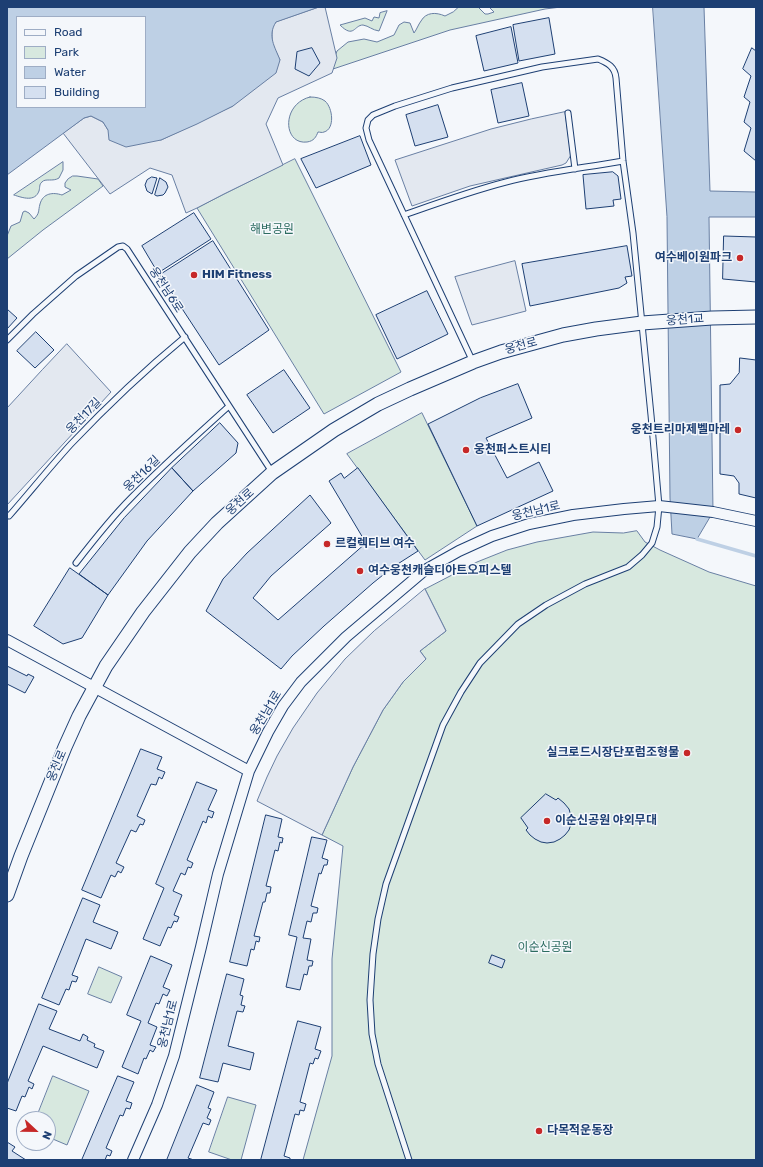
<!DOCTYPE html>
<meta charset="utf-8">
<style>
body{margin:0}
#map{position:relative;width:763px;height:1167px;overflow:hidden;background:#f4f7fb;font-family:Rubik,sans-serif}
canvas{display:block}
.frame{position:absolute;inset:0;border:8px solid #1d3f73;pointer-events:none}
.legend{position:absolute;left:16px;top:16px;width:130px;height:92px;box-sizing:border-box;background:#f4f7fb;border:1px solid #9eadc5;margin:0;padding:5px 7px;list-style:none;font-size:12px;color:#1d3f73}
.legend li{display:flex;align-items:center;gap:8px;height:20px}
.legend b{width:20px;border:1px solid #9eadc5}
.north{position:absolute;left:16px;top:1111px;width:40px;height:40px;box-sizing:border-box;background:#f4f7fb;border:1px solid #9eadc5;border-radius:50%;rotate:112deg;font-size:11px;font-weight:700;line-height:16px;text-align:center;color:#1d3f73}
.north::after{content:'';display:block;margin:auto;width:14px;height:18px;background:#c62828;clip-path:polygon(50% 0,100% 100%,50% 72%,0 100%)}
</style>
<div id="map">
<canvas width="763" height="1167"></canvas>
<div class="frame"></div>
<ul class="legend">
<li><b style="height:5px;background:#f4f7fb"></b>Road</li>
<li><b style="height:11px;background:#d7e8df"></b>Park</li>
<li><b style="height:11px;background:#bed0e5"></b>Water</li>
<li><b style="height:11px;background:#d5e0f0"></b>Building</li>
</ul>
<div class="north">N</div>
</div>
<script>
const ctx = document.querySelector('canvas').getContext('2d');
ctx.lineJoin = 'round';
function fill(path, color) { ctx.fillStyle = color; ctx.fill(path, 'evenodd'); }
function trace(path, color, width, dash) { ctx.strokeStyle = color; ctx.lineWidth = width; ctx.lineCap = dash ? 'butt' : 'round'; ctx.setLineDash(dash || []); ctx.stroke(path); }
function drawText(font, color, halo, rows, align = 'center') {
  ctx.font = font + ' Rubik,"Noto Sans KR",sans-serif'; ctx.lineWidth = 3; ctx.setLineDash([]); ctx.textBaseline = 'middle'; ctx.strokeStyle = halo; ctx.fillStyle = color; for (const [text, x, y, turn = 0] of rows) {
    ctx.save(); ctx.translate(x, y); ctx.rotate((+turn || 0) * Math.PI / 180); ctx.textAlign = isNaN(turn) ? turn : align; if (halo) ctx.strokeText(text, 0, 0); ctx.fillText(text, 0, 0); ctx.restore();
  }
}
const green = new Path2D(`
 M459,7H478L485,14H488L494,12L489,7H561L545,9L450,30L330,70L337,51L348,42L364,39L377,42L394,35L399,25L404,22L410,23L414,33C417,29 418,25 421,21C426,12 436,12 445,16L453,12Z
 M387,11L379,31C372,30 369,26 363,25C354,25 354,39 340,25L365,18L372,21L374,17L379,18L380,13Z
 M310,97C316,97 321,98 325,101C333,108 335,129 324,132C322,133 320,132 318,132C316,137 314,141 307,142C283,145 281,104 310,97Z
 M295,159L401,372L324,414L197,208L224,194Z
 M63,162V170L59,178C53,182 45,178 42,182C39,184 40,188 39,191C35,202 23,198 14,195Z
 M73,176H77L98,179L103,186L43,230L7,259V236L11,226L20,222L23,212L25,211L29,213L34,219C40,213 38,211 40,204C43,193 53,192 62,195L71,190L65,187V183L68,179Z
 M422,413L477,526L425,560L347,454Z
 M637,531L645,542L660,550L709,572L756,586V1160H303L332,1056V959L343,846L322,835L353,767L383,710L403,682L426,659L420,651L446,631L425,589L477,562L507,550L537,542L593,532L623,533Z
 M99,967L122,977L111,1003L88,994Z
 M53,1076L89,1091L67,1145L48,1137V1119H36Z
 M228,1097L256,1105L241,1160H232L209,1152Z`);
const parking = new Path2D(`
 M319,7H325L337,58L332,73L278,98L266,124L283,165L224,194L197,208L186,213L172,175L150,168L110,194L63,133L84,118L91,116L103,122L108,130L161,140L233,106L280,60L272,43V27L276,22Z
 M565,112L571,155L566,163L562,165L470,186L412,206L395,160L491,129L531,119Z
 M515,261L526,311L472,325L455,277Z
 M67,344L111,392L7,505V408L42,370Z
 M425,589L446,631L420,651L426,659L403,682L383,710L353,767L322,835L257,801L267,777L277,756L293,728L317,693L345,659L374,631Z`);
const water = new Path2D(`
 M7,7H319L276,22C267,36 275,47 280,60L276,73L233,106L197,124L161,140L126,147L109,140L108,130L103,122L91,116L84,118L7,175ZM17,17H145V107H17Z
 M653,7H704L710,191L756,192V217H709L713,512L697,539L672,534L670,498L667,217Z`);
const stream = new Path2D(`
 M697,539L756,556`);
const building = new Path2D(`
 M549,18L555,54L519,61L513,25Z
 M511,27L518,63L484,71L476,36Z
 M312,48L320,63L309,76L295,69L297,52Z
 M752,48L756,51V161L744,151L751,128L744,122L750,102L744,97L751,76L743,69Z
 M522,83L529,116L498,123L491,90Z
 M438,105L448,137L415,146L406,115Z
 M360,136L371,165L316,188L301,159Z
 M613,172L618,176L621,199L613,200L614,206L586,209L583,175Z
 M152,177L157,178L152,194L147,191L145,185L147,180Z
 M160,178L166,182L168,187L165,193L163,195L157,196L155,195Z
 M194,213L211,239L158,273L142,246Z
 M724,236L756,237V282L723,279Z
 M213,241L269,330L219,365L160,275Z
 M627,246L632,276L625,277L627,283L619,288L530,306L522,264Z
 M427,291L448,334L397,359L376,315Z
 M7,309L17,318L7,329Z
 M36,332L54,350L35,368L17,351Z
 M740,358L756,360V498L739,494V483L734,476L720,474V385L730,384L739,373Z
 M284,370L310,408L273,433L247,395Z
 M518,384L532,418L486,438L507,478L539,462L553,491L477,526L428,424L480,398Z
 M220,423L238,443L236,453L193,491L172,468Z
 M172,468L193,491L147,541L108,595L79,574L124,518Z
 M358,468L418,551L393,567L373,583L324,626L292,656L281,669L206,611L223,579L247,553L310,495L331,523L271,576L253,598L278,620L366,543L329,481L341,473L344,478Z
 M70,568L108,595L82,638L63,644L34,626Z
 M7,666L27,676L28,674L34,677L25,693L7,684Z
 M141,749L162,757L157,769L165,772L162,779L159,777L156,785L151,784L137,816L145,820L143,825L140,824L136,832L131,830L116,863L124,867L121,873L118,871L115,877L111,875L101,898L82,890Z
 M197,782L217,790L208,810L214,812L212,818L208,816L206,823L203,821L187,860L193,863L191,868L188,867L185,875L181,873L173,891L182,895L174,915L179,917L177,922L174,921L171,928L168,927L160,946L143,939L164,888L156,884Z
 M546,794L556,800L558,798L564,803L569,809L571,816V824L569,830L565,835L560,839L554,842L547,843L541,842L535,839L530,835L526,830L528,828L521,818Z
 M266,815L282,819L278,837L283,838L282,843L280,842L278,851L275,850L266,886L271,887L270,893H267L265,902H263L254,936L260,937L259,942L256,941L254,950L251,949L247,966L230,962Z
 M312,837L327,840L322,858L328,860L327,865H324L321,874L319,873L311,906L318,908L317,913H313L311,922L307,921L303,938L311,939L307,960L313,961L312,966H309L307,975L304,974L300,990L286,987L297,937L289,935Z
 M83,898L100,905L93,922L118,932L111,949L86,939L72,975L78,977L76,982L72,981L69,990L66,989L59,1005L42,998Z
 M492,955L505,960L502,968L489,963Z
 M151,956L172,965L163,987L170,990L167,996L163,994L159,1004L156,1003L148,1023L157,1027L150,1045L156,1047L153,1052L150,1050L146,1059L144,1058L138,1074L122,1067L141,1021L127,1015Z
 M227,974L244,979L240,995L243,996L241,1005L245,1006L243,1012L237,1011L228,1046L254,1053L250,1070L223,1063L218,1082L200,1078Z
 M39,1004L57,1011L49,1029L80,1041L83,1034L88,1037L87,1040L95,1044L94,1047L104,1051L97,1068L43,1046L28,1081L34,1084L32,1089L29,1087L25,1097L22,1096L16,1111L7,1108V1084Z
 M298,1021L321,1027L315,1049L321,1051L318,1059L315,1058L313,1064L310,1063L300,1102L306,1104L304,1111L300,1110L299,1115L295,1114L284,1156L290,1158V1160H261Z
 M118,1076L134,1082L126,1101L132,1103L130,1109L126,1108L123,1116L120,1115L106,1148L112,1151L110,1156L107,1155L105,1160H82Z
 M197,1085L214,1092L208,1108L211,1109L207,1118L211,1120L209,1125L203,1123L188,1158L194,1160H167Z
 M7,1142L15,1147L12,1151L26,1160H7Z`);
const service = new Path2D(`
 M568,113L575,169
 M404,215C438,203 471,191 506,182C544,172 584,168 623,161
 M7,340L33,314L76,276L118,247L123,246L127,249L272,472
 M7,515L9,516C30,492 50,467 71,444C107,406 145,370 185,337
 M76,563C93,541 111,518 131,498C162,466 196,436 229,406
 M409,1160L378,1064L372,1034L370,1000L373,954L378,919L386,884L443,725L461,692L480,663L518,624L546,605L585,584L628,567L642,555L652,543L657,527L659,506L651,415L633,233L623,161L616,78C615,67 608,63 598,59L542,67L452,88L395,106L373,115L368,120L366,128L369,140L473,362`);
const minor = new Path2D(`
 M7,640L249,771
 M133,1160L157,1105L174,1056L201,947L218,874L249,771L268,732L283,706L301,682L346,637L425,570L459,551L492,536L529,524L573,515L624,509L659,506L713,512L756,521`);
const tertiary = new Path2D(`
 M7,895L21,856L65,747L79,716L106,666L143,612L190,552L217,523L272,473L334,430L378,404L410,389L473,362L501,352L563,335L596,329L642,323L712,318L756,317`);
const markers = [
 [740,258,4,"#c62828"],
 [194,275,4,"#c62828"],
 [738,430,4,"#c62828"],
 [466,450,4,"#c62828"],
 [327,544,4,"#c62828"],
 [360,571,4,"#c62828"],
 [687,753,4,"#c62828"],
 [547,821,4,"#c62828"],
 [539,1131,4,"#c62828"]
];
const parkNames = [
 ["해변공원",272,230],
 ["이순신공원",545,948]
];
const poiNames = [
 ["여수베이원파크",732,258,"right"],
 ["HIM Fitness",202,275],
 ["웅천트리마제벨마레",730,430,"right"],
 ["웅천퍼스트시티",474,450],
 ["르컬렉티브 여수",335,544],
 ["여수웅천캐슬디아트오피스텔",368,571],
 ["실크로드시장단포럼조형물",679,753,"right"],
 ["이순신공원 야외무대",555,821],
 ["다목적운동장",547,1131]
];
const streetNames = [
 ["웅천남6로",166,290,57],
 ["웅천1교",685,320,-4],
 ["웅천로",521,346,-15],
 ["웅천17길",84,416,-46],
 ["웅천16길",142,474,-44],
 ["웅천로",240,502,-42],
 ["웅천남1로",536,511,-13],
 ["웅천남1로",266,713,-59],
 ["웅천로",57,766,-67],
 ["웅천남1로",168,1024,-76]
];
fill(green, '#d7e8df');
trace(green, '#687fa3', 1);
fill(parking, '#e3e8f0');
trace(parking, '#687fa3', 1);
fill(water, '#bed0e5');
trace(water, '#687fa3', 1);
trace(stream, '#bed0e5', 3.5);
fill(building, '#d5e0f0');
trace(building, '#1d3f73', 1);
trace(service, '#1d3f73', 7);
trace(minor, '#1d3f73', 12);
trace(tertiary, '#1d3f73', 15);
trace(service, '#f4f7fb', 5);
trace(minor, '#f4f7fb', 10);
trace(tertiary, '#f4f7fb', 13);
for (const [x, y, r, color] of markers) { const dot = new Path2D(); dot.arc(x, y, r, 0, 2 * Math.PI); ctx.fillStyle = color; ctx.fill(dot); trace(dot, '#f4f7fb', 1.5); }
drawText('12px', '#2c6c60', '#f4f7fb', parkNames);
drawText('bold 12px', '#1d3f73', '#f4f7fb', poiNames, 'left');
drawText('12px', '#1d3f73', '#f4f7fb', streetNames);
</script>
